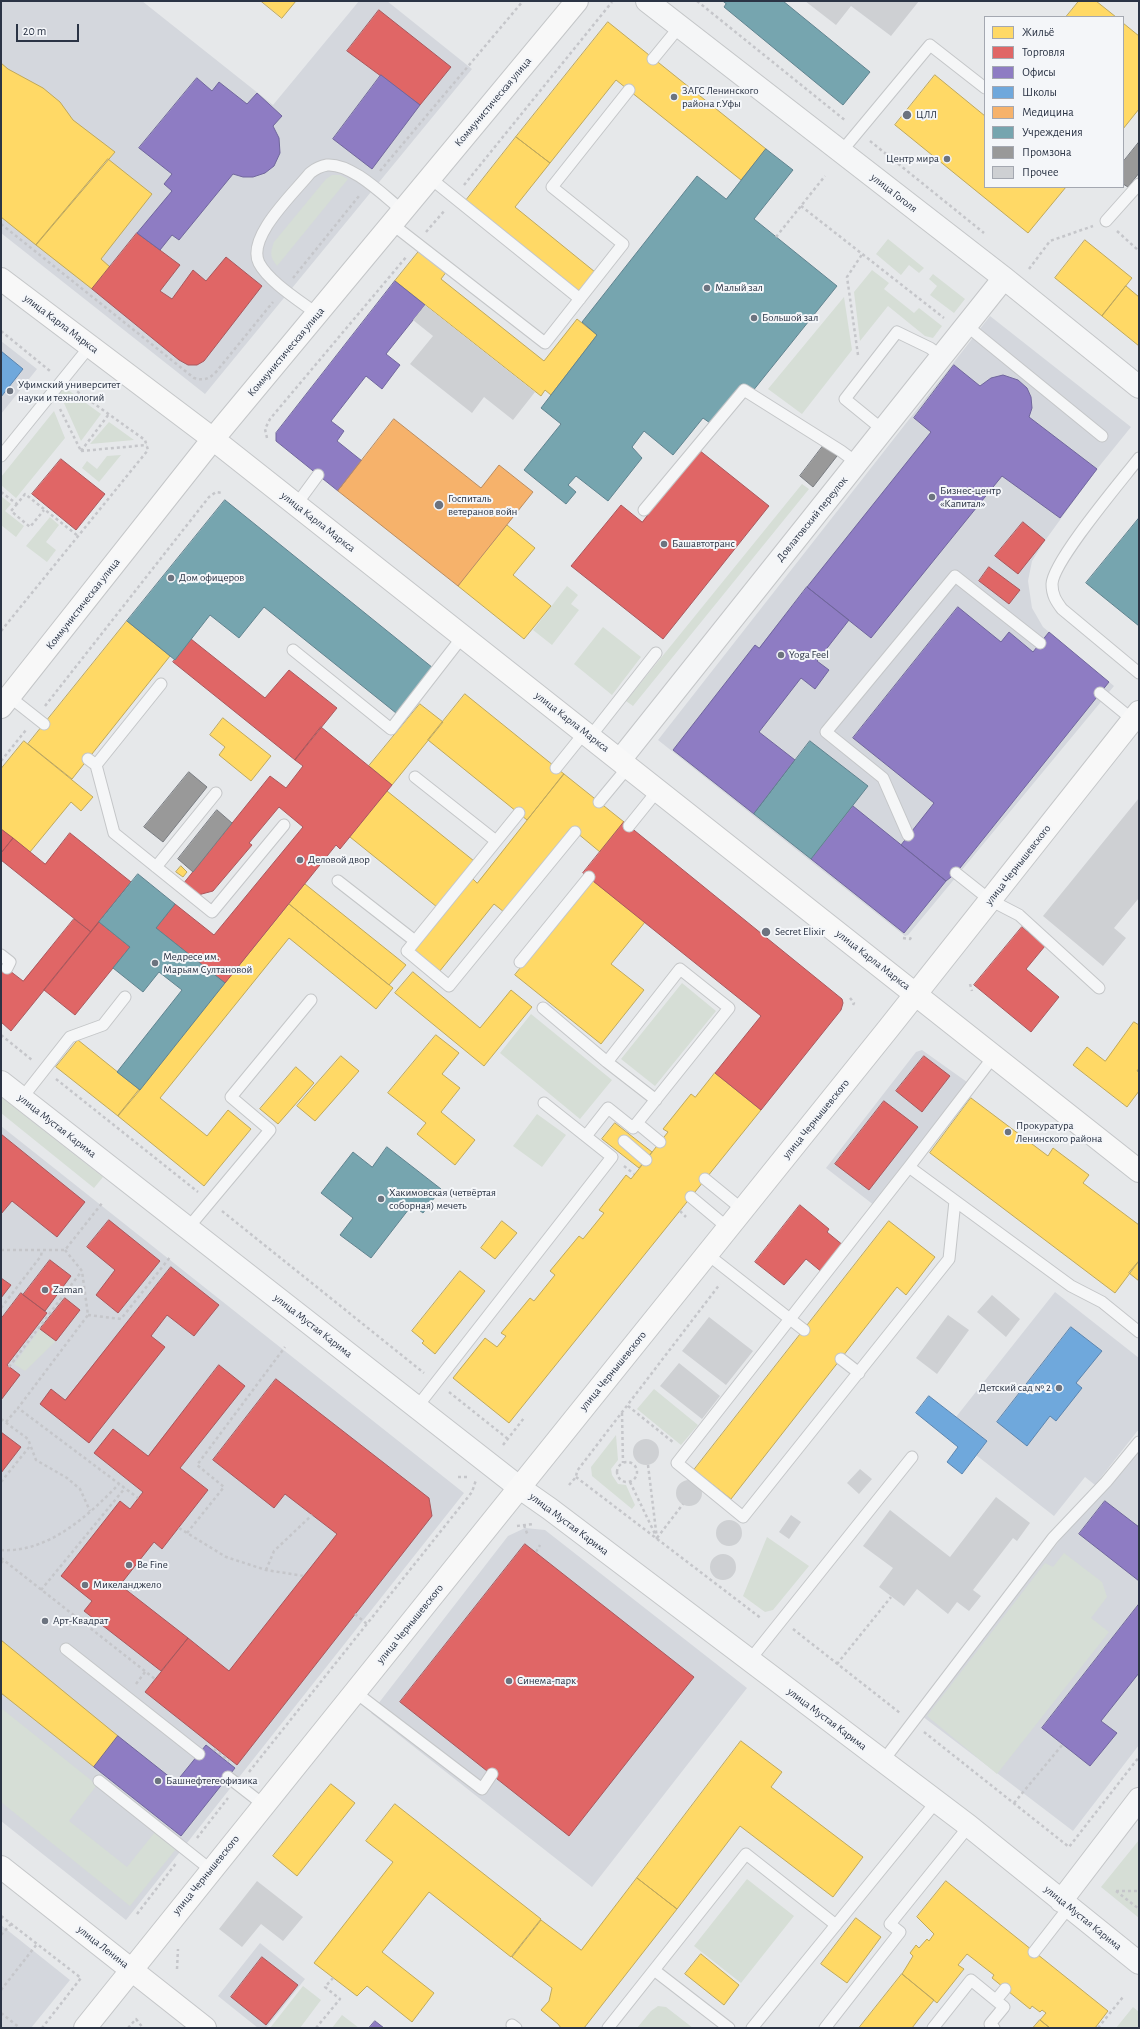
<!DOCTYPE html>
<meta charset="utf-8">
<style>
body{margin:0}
#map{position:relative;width:1140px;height:2029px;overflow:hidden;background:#e6e8ea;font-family:"Alegreya Sans",sans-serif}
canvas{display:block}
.frame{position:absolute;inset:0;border:2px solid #2b3445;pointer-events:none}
.legend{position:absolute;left:984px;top:16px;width:140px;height:172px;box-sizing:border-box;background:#f4f6f9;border:1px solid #a4a8b1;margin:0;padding:5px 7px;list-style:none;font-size:12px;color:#2b3445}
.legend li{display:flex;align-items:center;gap:8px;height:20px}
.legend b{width:20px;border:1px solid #a4a8b1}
.scale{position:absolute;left:16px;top:24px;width:63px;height:18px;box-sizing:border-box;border:2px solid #2b3445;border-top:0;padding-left:5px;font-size:12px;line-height:14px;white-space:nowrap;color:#2b3445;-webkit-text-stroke:3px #f4f6f9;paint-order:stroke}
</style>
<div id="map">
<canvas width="1140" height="2029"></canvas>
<div class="frame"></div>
<ul class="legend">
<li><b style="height:11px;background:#ffd966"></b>Жильё</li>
<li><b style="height:11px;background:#e06666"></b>Торговля</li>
<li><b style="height:11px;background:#8e7cc3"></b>Офисы</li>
<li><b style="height:11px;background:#6fa8dc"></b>Школы</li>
<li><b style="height:11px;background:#f6b26b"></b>Медицина</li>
<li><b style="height:11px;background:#76a5af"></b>Учреждения</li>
<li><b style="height:11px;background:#999"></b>Промзона</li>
<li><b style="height:11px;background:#ced0d3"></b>Прочее</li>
</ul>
<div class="scale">20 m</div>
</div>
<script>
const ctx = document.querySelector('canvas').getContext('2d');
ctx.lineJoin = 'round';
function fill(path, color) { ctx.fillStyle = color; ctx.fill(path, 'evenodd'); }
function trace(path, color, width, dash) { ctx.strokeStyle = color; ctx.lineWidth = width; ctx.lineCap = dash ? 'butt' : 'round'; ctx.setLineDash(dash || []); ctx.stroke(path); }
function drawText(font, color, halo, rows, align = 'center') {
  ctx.font = font + ' "Alegreya Sans",sans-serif'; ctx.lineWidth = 4; ctx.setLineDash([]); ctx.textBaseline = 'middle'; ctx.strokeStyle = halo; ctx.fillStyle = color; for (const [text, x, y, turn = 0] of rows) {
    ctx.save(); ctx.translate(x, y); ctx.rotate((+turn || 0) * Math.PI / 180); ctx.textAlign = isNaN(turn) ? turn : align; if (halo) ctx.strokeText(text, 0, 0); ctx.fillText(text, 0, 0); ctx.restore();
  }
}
const built = new Path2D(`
 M1,1H142L273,105L359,1H387L472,69L205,394L1,233Z
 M990,316L1131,427L1097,469L1044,542L1032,561L1028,581L1032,608L1043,627L1114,686L908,935L905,936L658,740Z
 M1,341L37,369L1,414Z
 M922,1050L974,1087L879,1209L826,1168L916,1052Z
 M1,1126L464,1493L126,1920L1,1821Z
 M1055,1292L1139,1358V1429L1095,1485L1085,1477L1054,1516L976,1455L987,1441L956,1417Z
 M1139,1439V1745L1073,1831L922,1716Z
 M525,1528L545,1530L747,1688L592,1887L371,1713L508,1536Z
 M1,1925L70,1980L31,2028H1Z
 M260,1943L305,1979L266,2028H258L218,1996Z`);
const green = new Path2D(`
 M332,175H340L348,179L277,266C270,257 270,253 274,242L326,179Z
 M888,239L924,268L919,273L909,265L901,275L876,254Z
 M872,270L889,283L884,289L914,313L919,308L942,326L933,338L925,336L888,306L860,341L854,292Z
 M933,274L965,299L954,313L930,295L937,286L929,279Z
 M844,297L852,350L802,414L768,389Z
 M64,387L101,414L81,441L59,392Z
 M54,411L65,438L16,498L1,485V477Z
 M109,422L134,440L90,444Z
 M121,455L99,482L82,468L87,461L97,469L107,456Z
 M802,484L809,489L633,706L626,701Z
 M1,496L11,504L5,511L24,526L16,537L1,525Z
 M50,517L59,525L46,542L56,550L47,562L26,546Z
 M567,586L578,595L571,604L579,610L552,645L533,630Z
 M603,627L641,657L612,695L574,664Z
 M682,983L716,1011L655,1086L621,1059Z
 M531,1014L612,1080L580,1119L500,1053Z
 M1,1097L103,1177L94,1188L1,1113Z
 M537,1114L566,1135L542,1167L513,1146Z
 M40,1329L56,1341L25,1371L14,1364Z
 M654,1389L698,1425L681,1445L637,1409Z
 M616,1435L618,1460L611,1469L612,1475L618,1484L626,1485L635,1505L632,1509L592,1476L591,1467Z
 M767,1537L809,1566L773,1610L765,1612L743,1596Z
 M1064,1553L1102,1582L1107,1597L1091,1618L1109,1632L997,1774L927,1716L1045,1563L1053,1567Z
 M1,1708L97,1785L69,1821L127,1867L155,1832L176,1849L130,1906L1,1802Z
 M1139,1840V1918L1101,1887Z
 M747,1879L794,1916L741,1983L694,1946Z
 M303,1986L321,2000L300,2028H270Z
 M658,2006L666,2007L693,2028H637L651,2011Z
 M1133,2007L1139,2012V2028H1116Z
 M342,2015L359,2028H332Z`);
const homes = new Path2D(`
 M261,1H296L282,18Z
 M1079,1H1096L1116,17H1066Z
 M608,22L766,149L741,180L616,80L550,163L516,137Z
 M1123,23L1139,36V109L1123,129Z
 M1,63L8,69L43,88L60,102L73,120L115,152L36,245L1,217Z
 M935,75L985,116V187H1066L1028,233L895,125Z
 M516,137L550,163L515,207L595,272L578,293L464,203Z
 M108,159L152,194L101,259L110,267L92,289L36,245Z
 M1085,240L1132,278L1102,316L1055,278Z
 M420,250L447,271L441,279L544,361L577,319L597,335L551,395L545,390L541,396L395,281Z
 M1126,286L1139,297V346L1102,316Z
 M507,525L535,548L513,575L551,606L524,639L458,586Z
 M127,621L170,656L72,779L28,744Z
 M465,694L564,774L527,820L428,740Z
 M420,704L443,722L392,785L369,766Z
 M223,718L271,756L251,781L219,755L225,747L210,735Z
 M24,741L93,797L81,811L71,802L30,852L1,829V769Z
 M564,774L624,822L600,852L571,828L504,912L494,904L439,972L412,950L471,877L477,883Z
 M387,791L474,861L437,907L350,837Z
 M181,866L187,872L183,877L176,872Z
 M592,880L645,922L611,964L644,990L601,1044L515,975Z
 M305,884L406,965L389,985L289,904Z
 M289,904L393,988L376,1009L289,938L160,1098L207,1136L228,1110L251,1129L204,1186L118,1116Z
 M413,972L480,1028L511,990L532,1007L484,1066L395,993Z
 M1134,1022L1139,1025V1068L1137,1071L1139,1072V1091L1127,1107L1073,1065L1087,1047L1105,1061Z
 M436,1035L459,1053L442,1074L460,1088L441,1112L475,1140L455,1165L417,1134L426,1123L388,1093Z
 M78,1040L140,1090L118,1116L56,1067Z
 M341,1056L359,1071L315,1121L297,1106Z
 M296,1067L314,1083L278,1124L260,1109Z
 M715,1073L761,1110L509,1423L453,1378L485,1338L497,1347L506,1336L501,1333L530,1298L534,1301L555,1275L550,1271L579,1236L583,1239L604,1213L599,1210L626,1175L631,1179L660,1142L668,1132L663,1129L691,1094L695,1097Z
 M971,1098L1048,1156L1053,1148L1089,1175L1083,1183L1139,1225V1261L1115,1293L930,1153Z
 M615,1123L652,1152L639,1168L602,1139Z
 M502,1221L517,1233L495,1259L481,1248Z
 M889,1221L935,1257L906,1295L897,1287L731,1499L694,1470Z
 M1139,1261V1281L1129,1273Z
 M460,1271L485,1291L435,1354L422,1343L424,1341L412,1331Z
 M1,1640L118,1736L94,1767L1,1693Z
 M741,1741L782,1772L771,1787L863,1857L833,1897L740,1826L677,1909L637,1878Z
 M331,1784L355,1803L297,1876L273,1856Z
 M395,1804L541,1919L511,1957L429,1892L382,1952L434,1993L412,2022L367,1986L357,1996L314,1963L393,1862L366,1841Z
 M637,1878L677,1909L584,2028H561L558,2024L541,2010L549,2001L552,1988L512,1957L541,1920L581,1950Z
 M946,1881L1108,2011L1095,2028H1050L1040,2020L1046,2013L1042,2010L1040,2012L1032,2006L1030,2009L992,1978L994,1975L967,1954L958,1965L964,1969L937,2003L902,1974L913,1956L910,1953L916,1945L919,1948L927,1939L929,1941L934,1934L917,1917Z
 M856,1918L881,1937L847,1983L821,1964Z
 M701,1954L739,1985L724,2005L685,1974Z
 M902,1974L934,2000L918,2020L912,2028H859Z
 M1040,2020L1050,2028H1033Z`);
const shops = new Path2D(`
 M379,10L451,67L420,105L347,51Z
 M137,233L180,265L160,291L172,299L193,270L206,281L226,257L262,286L204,361L197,365H188L179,360L92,289Z
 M699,450L769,506L663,639L571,566L621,505L642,522Z
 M61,459L105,494L76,530L32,494Z
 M1023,522L1045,540L1018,574L995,556Z
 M989,567L1020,590L1009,604L979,581Z
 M191,639L265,698L289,670L337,708L295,760L173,662Z
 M321,727L392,785L340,849L336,845L225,983L156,928L175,904L214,935L303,827L279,807L249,843L252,845L213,891L198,895L183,884L270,776L286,788L303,766L295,760Z
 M624,822L842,999L843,1003L841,1010L761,1110L715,1073L761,1016L583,873Z
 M1,829L13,838L1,853Z
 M70,833L131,882L91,932L1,860V853L13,838L45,864Z
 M74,919L91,932L11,1031L1,1022V964L23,981Z
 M99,922L130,947L75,1015L44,990Z
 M1022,927L1045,946L1026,969L1059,997L1031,1032L974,985Z
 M924,1056L950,1076L922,1112L896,1091Z
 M884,1101L918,1127L869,1190L835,1164Z
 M1,1134L85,1202L57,1237L12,1201L1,1214Z
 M800,1205L829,1229L827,1232L844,1246L823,1273L806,1259L784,1285L755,1262Z
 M109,1220L160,1261L118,1313L96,1295L115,1270L87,1247Z
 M50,1260L71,1276L45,1311L23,1295Z
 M171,1267L219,1305L194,1336L167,1315L151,1336L165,1347L89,1443L40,1404L51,1389L65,1400Z
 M1,1278L11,1285L1,1298Z
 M21,1293L47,1313L7,1365L20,1375L1,1400V1319Z
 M65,1298L80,1310L56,1341L40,1329Z
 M219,1365L245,1386L180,1468L208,1490L162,1549L154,1542L120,1585L188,1638L161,1671L84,1611L92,1601L61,1576L120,1501L130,1509L143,1492L94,1453L113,1429L148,1456Z
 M276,1379L429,1498L432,1516L237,1765L145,1692L188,1638L229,1671L337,1534L285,1494L274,1508L213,1460Z
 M1,1432L21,1447L1,1473Z
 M525,1544L694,1677L569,1836L400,1702Z
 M262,1957L298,1985L266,2025L231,1997Z`);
const offices = new Path2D(`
 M381,75L420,105L372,169L333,139Z
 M197,78L212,91L219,82L247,104L257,93L282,116L273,126L279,138L280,153L274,166L265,173L253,177H243L233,174L179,240L172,235L160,250L137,233L172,191L164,184L172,174L139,148Z
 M395,281L425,305L386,354L400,365L382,389L366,376L331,421L344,431L337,441L362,461L338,491L276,441V433Z
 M954,365L980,386L991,378L1003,375L1018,380L1027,388L1031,397L1032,408L1029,417L1097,469L1060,518L1002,476L871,638L807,587L931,432L914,418Z
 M807,587L849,620L817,661L829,670L815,689L801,678L759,732L795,760L754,814L673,750L755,645L759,648Z
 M958,607L1001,642L1009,632L1033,652L1049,632L1109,682L956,873L946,881L901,845L934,803L853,738Z
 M853,806L946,881L904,933L811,859Z
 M1105,1501L1139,1527V1581L1079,1534Z
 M1139,1604V1673L1101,1721L1117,1733L1090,1766L1042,1728Z
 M118,1736L176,1782L206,1745L235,1768L181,1836L94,1767Z
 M375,2021L384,2028H369Z`);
const schools = new Path2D(`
 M1,351L23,369L1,397Z
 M1071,1327L1102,1351L1076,1383L1082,1388L1056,1421L1050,1416L1027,1446L997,1422Z
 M929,1396L987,1441L962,1474L947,1462L958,1447L916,1413Z`);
const health = new Path2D(`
 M394,419L481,488L499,465L533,492L458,586L338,491Z`);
const public = new Path2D(`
 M723,1H783L870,72L843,105L724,7L726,4Z
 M766,149L793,170L754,219L837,286L752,392L741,384L710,423L703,418L673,455L644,431L632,447L642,458L608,501L576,476L568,485L576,492L566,504L524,470L561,424L541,408L597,335L582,322L697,176L726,199Z
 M225,500L433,668L396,713L264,607L239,638L210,615L175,660L127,621Z
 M1139,518V626L1086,583Z
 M810,741L868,786L811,859L754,814Z
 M138,874L175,904L156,928L225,983L140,1090L117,1072L182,990L159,972L143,992L113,968L130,947L99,922Z
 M387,1147L441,1189L423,1213L412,1205L371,1258L340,1235L353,1218L321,1193L353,1152L372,1167Z`);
const industry = new Path2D(`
 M1139,142V173L1128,187L1123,184V162Z
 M823,446L837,456L813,487L800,476Z
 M189,772L207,787L163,842L144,827Z
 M217,810L232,823L193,872L178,859Z`);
const building = new Path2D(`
 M805,1H919L891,36L851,6L836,25Z
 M425,305L535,392L513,420L484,397L472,413L410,364L433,336L413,320Z
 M1139,798V898L1114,928L1126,938L1103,966L1043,916Z
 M992,1295L1020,1319L1006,1337L977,1312Z
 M948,1315L969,1330L937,1374L916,1358Z
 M709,1317L753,1351L726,1385L682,1351Z
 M679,1363L720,1396L702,1419L660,1386Z
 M633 1452a13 13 0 1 1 26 0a13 13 0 1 1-26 0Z
 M860,1469L872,1479L859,1494L847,1483Z
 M676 1493a13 13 0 1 1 26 0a13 13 0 1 1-26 0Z
 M996,1497L1030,1523L1017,1541L1013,1538L973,1590L981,1596L969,1611L957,1602L948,1614L917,1589L904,1606L879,1587L893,1568L863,1546L890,1510L950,1557Z
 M791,1515L801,1522L789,1539L779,1532Z
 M716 1533a13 13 0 1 1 26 0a13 13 0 1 1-26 0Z
 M710 1567a13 13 0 1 1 26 0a13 13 0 1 1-26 0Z
 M257,1881L303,1917L283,1941L261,1924L242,1947L219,1929Z`);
const path = new Path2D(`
 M697,1L846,121
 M870,141L984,233
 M380,171L523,1
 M464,185L612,2
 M801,206L944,318
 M1,224L194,378C204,381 209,379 216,372L273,302
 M1117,231L1139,251
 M426,232L445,210
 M776,237L825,176
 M1029,269L1050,241L1093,226
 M293,278L359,196
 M1,331L50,371
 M858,355L847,277L863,253
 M60,409L81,451
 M267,438L265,429L270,419L407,256
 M81,451L147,445
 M81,451L109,414
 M1,492L17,504L25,494L78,536
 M17,504L11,511L30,527L44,510
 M1,631L148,450L145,440L75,390
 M45,706L209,497L216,492L223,493
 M1,761L26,730
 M903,938L910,939L912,936
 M970,984L972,991
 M850,998L854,1003L853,1005
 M1,1035L32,1060
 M56,1079L198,1192
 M624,1166L634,1174
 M222,1211L424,1373
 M680,1211L686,1217
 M1,1250H65L103,1202
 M65,1250L82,1271L88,1315L18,1408L138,1498
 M1,1308L41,1256L42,1250
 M88,1315L121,1319L171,1256
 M9,1367L81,1272
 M449,1392L508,1439
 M628,1406L674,1443
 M622,1413L623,1463
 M1,1419L28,1439L36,1460L67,1478L80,1489L90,1511
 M6,1422L18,1408
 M503,1445L524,1418
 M617 1472a10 10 0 1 1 20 0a10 10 0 1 1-20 0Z
 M648,1465L657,1539
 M458,1477H470
 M576,1477L762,1619
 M1,1482L30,1446
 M630,1482L656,1536
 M569,1485L576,1477L577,1471L720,1284
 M524,1525L528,1536
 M517,1526L533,1524
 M179,1528L226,1557L266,1570L304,1576
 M187,1533L224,1487L197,1465L285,1347
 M657,1538L683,1504
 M1,1550C48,1553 88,1516 119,1484
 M536,1552L540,1545
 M1,1558L155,1679
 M1,1563L4,1560
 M266,1570L274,1551L312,1515
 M41,1590L125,1488
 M355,1614L367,1624
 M793,1629L900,1713
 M837,1664L891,1597
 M136,1684L145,1672
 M924,1732L1069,1847L1139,1757
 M214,1749L229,1761
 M249,1772L472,1492L476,1480
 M1014,1803L1063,1744
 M197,1838L228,1798
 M1116,1891L1139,1909
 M1116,1891H1139
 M137,1914L177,1862
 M1,1916L81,1978L42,2028
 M1,1935L11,1924
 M177,1969L178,1949
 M1,1990L37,1944
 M1,2013L20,2028
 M128,2028L136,2019L143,2028
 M316,2028L340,1999L325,1987L333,1978
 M1098,2028L1123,1997`);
const lane = new Path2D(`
 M653,59L680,26
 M841,152L930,45L985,88
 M430,178L580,299
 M1106,221L1139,184
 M392,224L545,343L623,244L552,187L629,90
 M317,314C300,301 269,282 259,263C246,237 295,192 310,173C315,169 321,166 327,165C352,163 384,196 403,211
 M967,326L1102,436
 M883,430L845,399L897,332L930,348L942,357
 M1,456L90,346
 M1139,458C1122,480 1053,561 1052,584C1052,595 1056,601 1062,609L1139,673
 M296,505L318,475
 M644,510L744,390L841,451L857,463
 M293,650L391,729L463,636
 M1100,693L1133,720
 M6,694L44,724
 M590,737L656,653
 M88,759L96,765L114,833L212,912L284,825
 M96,765L161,684
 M556,768L585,732
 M415,777L496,841
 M599,802L628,767
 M519,813L407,951L449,986L575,832
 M629,826L658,790
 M908,835L883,778L826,732L955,576L1040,643
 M156,867L216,793
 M956,873L990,900L1019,915L1099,988
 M338,881L415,941
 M1,955L10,962L7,968
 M520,962L589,877
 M543,1008L607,1062L656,1100
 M22,1098L70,1037L103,1025L125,997
 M637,1123L660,1142
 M586,1136L608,1108L633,1128L729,1008L680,969L607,1062
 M624,1141L646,1160
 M909,1167L1071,1286L1102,1302L1139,1332
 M705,1179L743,1210
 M691,1197L728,1228
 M955,1201L949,1259L743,1517L677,1463L909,1167L994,1056
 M188,1228L270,1130L231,1097L311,1000
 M707,1254L804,1330
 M841,1359L859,1373
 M417,1407L612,1157L544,1103
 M66,1649L199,1754
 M749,1661L912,1457
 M355,1692L482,1789L492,1774
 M883,1761L1053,1538L1106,1482L1139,1442
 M228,1777L264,1805
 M99,1781L211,1870
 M1034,1952L1069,1907
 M654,1970L729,2028
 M996,2000L1005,1989
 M512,2025L516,2028
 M608,2028L746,1854L836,1925
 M752,2028L936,1802
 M825,2028L900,1932L890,1924L969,1826
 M933,2028L971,1980L1004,2007L990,2024L994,2028`);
const street = new Path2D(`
 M647,1L1004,278L1139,387
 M620,760L1004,278
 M1,1082L520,1488L550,1509L969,1826L1139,1963
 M1061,1901L1139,1799`);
const secondary = new Path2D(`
 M1,279L213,439L1139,1171
 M1,707L213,439L577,1
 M1,1867L205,2028
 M85,2028L888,1029L1139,712`);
const markers = [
 [674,97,4,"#6c737f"],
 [907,115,5,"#6c737f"],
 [947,159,4,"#6c737f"],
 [707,288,4,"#6c737f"],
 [754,318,4,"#6c737f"],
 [10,391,4,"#6c737f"],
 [932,497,4,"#6c737f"],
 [439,505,5,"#6c737f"],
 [664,544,4,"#6c737f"],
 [171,578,4,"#6c737f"],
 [781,655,4,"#6c737f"],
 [300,860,4,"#6c737f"],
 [766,932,5,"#6c737f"],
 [155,963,4,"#6c737f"],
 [1008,1132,4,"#6c737f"],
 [381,1199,4,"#6c737f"],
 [45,1290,4,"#6c737f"],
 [1059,1388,4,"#6c737f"],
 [129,1565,4,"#6c737f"],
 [85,1585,4,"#6c737f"],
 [45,1621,4,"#6c737f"],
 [509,1681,4,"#6c737f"],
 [158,1781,4,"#6c737f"]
];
const poiNames = [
 ["ЗАГС Ленинского",682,91],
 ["района г.Уфы",682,104],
 ["ЦЛЛ",916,115],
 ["Центр мира",939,159,"right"],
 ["Малый зал",715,288],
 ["Большой зал",762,318],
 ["Уфимский университет",18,385],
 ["науки и технологий",18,398],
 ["Бизнес-центр",940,491],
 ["«Капитал»",940,504],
 ["Госпиталь",448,499],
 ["ветеранов войн",448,512],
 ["Башавтотранс",672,544],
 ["Дом офицеров",179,578],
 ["Yoga Feel",789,655],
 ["Деловой двор",308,860],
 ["Secret Elixir",775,932],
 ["Медресе им.",163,957],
 ["Марьям Султановой",163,970],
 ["Прокуратура",1016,1126],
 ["Ленинского района",1016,1139],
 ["Хакимовская (четвёртая",389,1193],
 ["соборная) мечеть",389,1206],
 ["Zaman",53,1290],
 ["Детский сад № 2",1051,1388,"right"],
 ["Be Fine",137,1565],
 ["Микеланджело",93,1585],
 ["Арт-Квадрат",53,1621],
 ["Синема-парк",517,1681],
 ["Башнефтегеофизика",166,1781]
];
const streetNames = [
 ["Коммунистическая улица",493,102,-50],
 ["улица Гоголя",894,193,38],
 ["улица Карла Маркса",61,324,37],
 ["Коммунистическая улица",286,352,-50],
 ["Довлатовский переулок",812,519,-51],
 ["улица Карла Маркса",318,522,38],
 ["Коммунистическая улица",83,604,-52],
 ["улица Карла Маркса",572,722,38],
 ["улица Чернышевского",1018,865,-52],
 ["улица Карла Маркса",873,960,38],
 ["улица Чернышевского",816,1119,-51],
 ["улица Мустая Карима",57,1126,38],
 ["улица Мустая Карима",313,1326,38],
 ["улица Чернышевского",613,1371,-51],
 ["улица Мустая Карима",569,1524,37],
 ["улица Чернышевского",410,1624,-51],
 ["улица Мустая Карима",827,1719,37],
 ["улица Чернышевского",206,1875,-51],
 ["улица Мустая Карима",1083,1918,39],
 ["улица Ленина",103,1947,38]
];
fill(built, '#d4d7dd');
fill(green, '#d6ded6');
fill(homes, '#ffd966');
trace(homes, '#bfa85c', 1);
fill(shops, '#e06666');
trace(shops, '#aa575c', 1);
fill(offices, '#8e7cc3');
trace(offices, '#70669d', 1);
fill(schools, '#6fa8dc');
trace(schools, '#5b85af', 1);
fill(health, '#f6b26b');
trace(health, '#b98c60', 1);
fill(public, '#76a5af');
trace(public, '#60838f', 1);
fill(industry, '#999');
trace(industry, '#787b80', 1);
fill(building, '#ced0d3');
trace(lane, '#c4c6c8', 13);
trace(street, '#c4c6c8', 24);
trace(secondary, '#c4c6c8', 24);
trace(path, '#c5c6ca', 2.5, [3, 3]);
trace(lane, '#f5f6f7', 11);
trace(street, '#f5f6f7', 22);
trace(secondary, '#f8f8f8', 22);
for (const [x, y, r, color] of markers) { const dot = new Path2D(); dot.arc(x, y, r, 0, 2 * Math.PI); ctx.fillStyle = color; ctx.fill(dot); trace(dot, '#f4f6f9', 1.5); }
drawText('11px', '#2b3445', '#f4f6f9', poiNames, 'left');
drawText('11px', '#2b3445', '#f4f6f9', streetNames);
</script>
